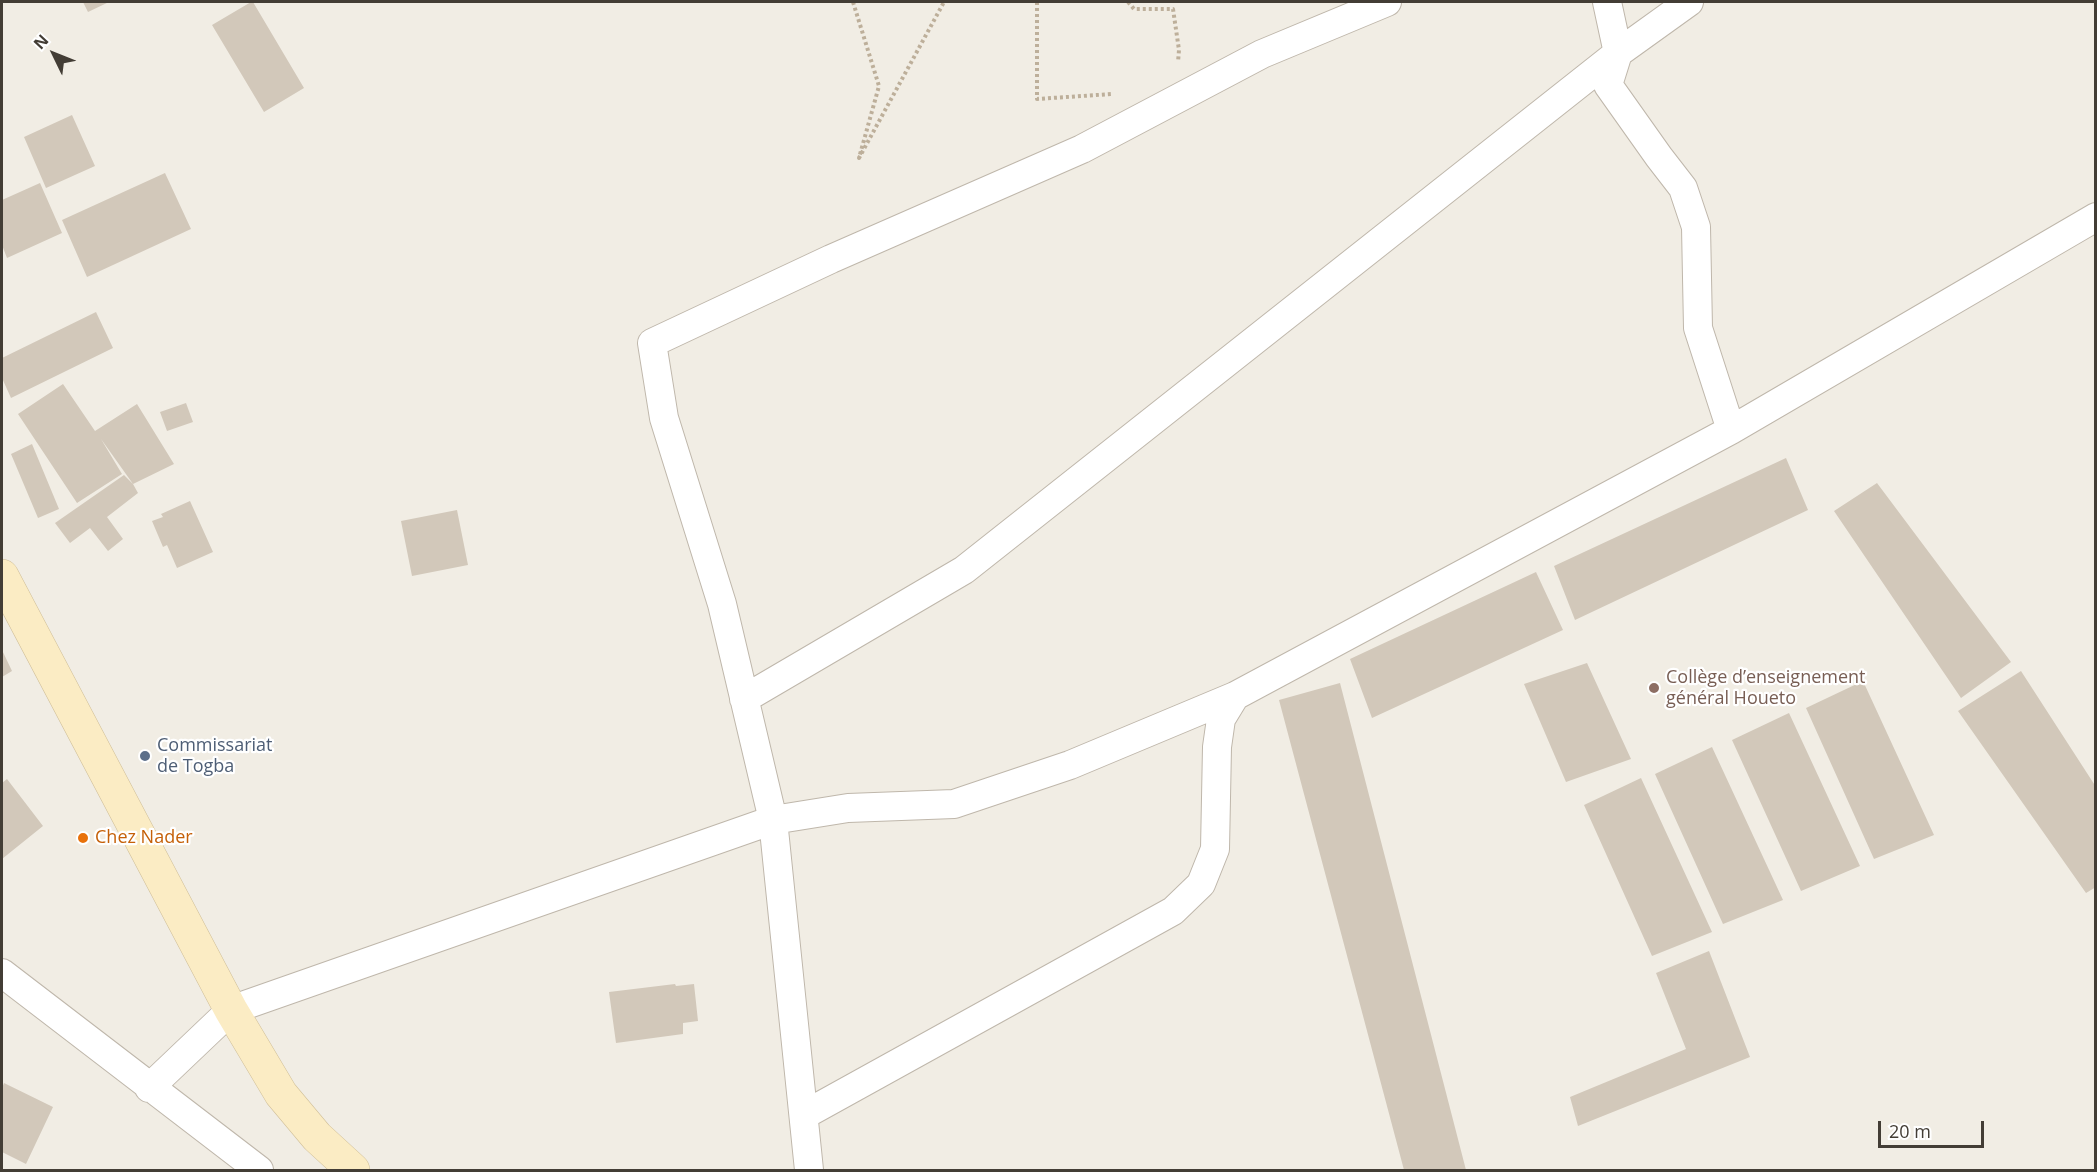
<!DOCTYPE html>
<meta charset="utf-8">
<style>
body{margin:0}
#map{position:relative;width:2097px;height:1172px;overflow:hidden;background:#f1ede4;font-family:"Open Sans",sans-serif}
canvas{display:block}
.frame{position:absolute;inset:0;border:3px solid #433d35;pointer-events:none}
.north{position:absolute;left:24px;top:24px;width:60px;height:60px;-webkit-text-stroke:4px #fff;paint-order:stroke;rotate:313deg;font-size:16px;font-weight:700;line-height:24px;text-align:center;color:#433d35}
.north::after{content:'';display:block;margin:auto;width:21px;height:27px;background:#433d35;clip-path:polygon(50% 0,100% 100%,50% 72%,0 100%)}
.scale{position:absolute;left:1878px;top:1121px;width:106px;height:27px;box-sizing:border-box;border:3px solid #433d35;border-top:0;padding-left:8px;font-size:18px;line-height:21px;white-space:nowrap;color:#433d35;-webkit-text-stroke:4px #fff;paint-order:stroke}
</style>
<div id="map">
<canvas width="2097" height="1172"></canvas>
<div class="frame"></div>
<div class="north">N</div>
<div class="scale">20 m</div>
</div>
<script>
const ctx = document.querySelector('canvas').getContext('2d');
ctx.lineJoin = 'round';
function fill(path, color) { ctx.fillStyle = color; ctx.fill(path, 'evenodd'); }
function trace(path, color, width, dash) { ctx.strokeStyle = color; ctx.lineWidth = width; ctx.lineCap = dash ? 'butt' : 'round'; ctx.setLineDash(dash || []); ctx.stroke(path); }
function drawText(font, color, halo, rows, align = 'center') {
  ctx.font = font + ' "Open Sans",sans-serif'; ctx.lineWidth = 4.5; ctx.setLineDash([]); ctx.textBaseline = 'middle'; ctx.strokeStyle = halo; ctx.fillStyle = color; for (const [text, x, y, turn = 0] of rows) {
    ctx.save(); ctx.translate(x, y); ctx.rotate((+turn || 0) * Math.PI / 180); ctx.textAlign = isNaN(turn) ? turn : align; if (halo) ctx.strokeText(text, 0, 0); ctx.fillText(text, 0, 0); ctx.restore();
  }
}
const building = new Path2D(`
 M83,2H109L88,12Z
 M251,2H253L304,88L264,112L212,25Z
 M72,115L95,166L46,188L24,137Z
 M165,173L191,229L87,277L62,220Z
 M40,183L62,233L7,258L2,245V200Z
 M96,312L113,348L11,398L2,378V358Z
 M63,384L95,431L137,404L174,464L133,484L101,439L122,474L77,503L18,414Z
 M186,403L193,422L167,431L160,412Z
 M32,444L59,509L38,518L11,454Z
 M1786,458L1808,510L1575,620L1554,566Z
 M124,475L133,484L138,493L107,517L123,539L108,551L90,528L70,543L55,523Z
 M1877,483L2011,662L1961,698L1834,511Z
 M190,501L213,552L177,568L167,545L163,547L152,521L163,517L161,514Z
 M457,510L468,565L412,576L401,521Z
 M1536,572L1563,630L1372,718L1350,659Z
 M2,650L12,671L2,677Z
 M1587,663L1631,759L1566,782L1524,684Z
 M2021,671L2096,787V887L2086,893L1958,711Z
 M1863,681L1934,835L1874,859L1806,708Z
 M1340,683L1466,1170H1404L1279,700Z
 M1789,713L1860,866L1801,891L1732,740Z
 M1712,747L1783,900L1723,924L1655,774Z
 M1641,778L1712,932L1652,956L1584,805Z
 M7,779L43,826L2,859V783Z
 M1709,951L1750,1057L1578,1126L1570,1097L1686,1049L1656,973Z
 M675,984L676,986L694,984L698,1021L683,1023V1034L616,1043L609,992Z
 M4,1083L53,1107L26,1164L2,1152V1088Z`);
const path = new Path2D(`
 M853,2L879,86L859,158L944,2
 M1037,2V99L1112,94
 M1128,2L1134,9H1173L1179,50L1178,62`);
const street = new Path2D(`
 M1689,2L1618,53L1608,85L1659,157L1683,188L1696,227L1698,328L1731,430
 M744,699L964,570L1618,53L1607,2
 M2,973L259,1170
 M149,1088L231,1010L773,820L848,808L954,804L1070,765L1235,696
 M804,1115L1173,911L1201,884L1215,849L1217,747L1221,719L1235,696L1731,430L2096,217
 M809,1170L773,820L722,604L664,418L652,343L831,259L1082,149L1262,54L1387,2`);
const secondary = new Path2D(`
 M2,576L231,1010L281,1094L317,1137L353,1170`);
const markers = [
 [1654,688,6,"#8d6e63"],
 [145,756,6,"#5c6f8a"],
 [83,838,6,"#e8710a"]
];
const educationNames = [
 ["Collège d’enseignement",1666,678],
 ["général Houeto",1666,699]
];
const serviceNames = [
 ["Commissariat",157,746],
 ["de Togba",157,767]
];
const foodNames = [
 ["Chez Nader",95,838]
];
fill(building, '#d2c8ba');
trace(street, '#bfb7ab', 30);
trace(secondary, '#cfbe97', 34);
trace(path, '#bdaf9a', 4, [3, 3]);
trace(street, '#fff', 28);
trace(secondary, '#fbecc4', 33);
for (const [x, y, r, color] of markers) { const dot = new Path2D(); dot.arc(x, y, r, 0, 2 * Math.PI); ctx.fillStyle = color; ctx.fill(dot); trace(dot, '#fff', 2); }
drawText('18px', '#785e54', '#fff', educationNames, 'left');
drawText('18px', '#4e5e75', '#fff', serviceNames, 'left');
drawText('18px', '#c56008', '#fff', foodNames, 'left');
</script>
